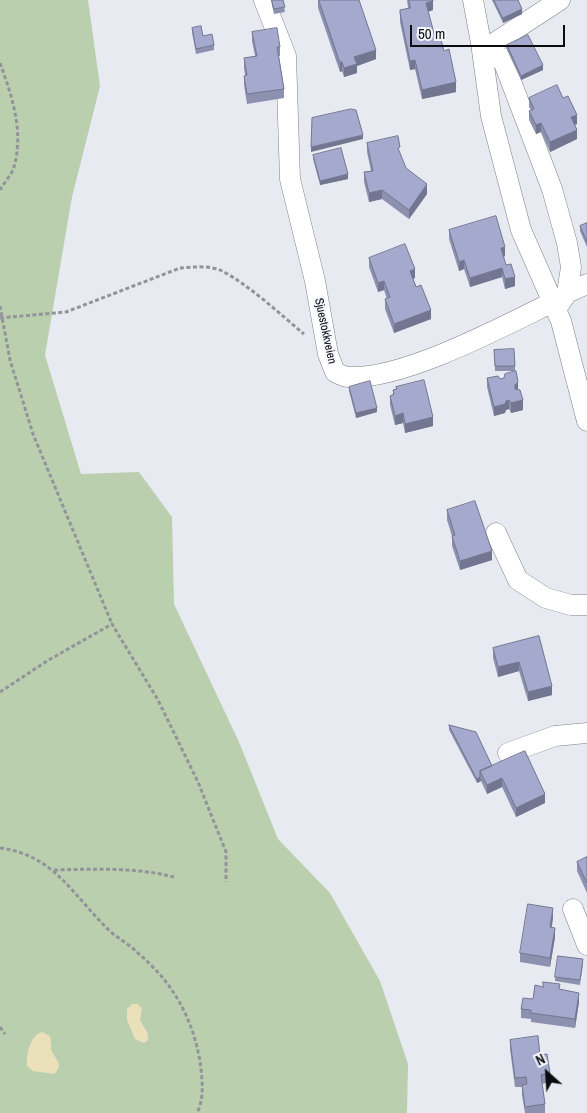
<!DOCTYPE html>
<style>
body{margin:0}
#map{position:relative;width:587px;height:1113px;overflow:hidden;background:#e8eaf2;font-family:"Archivo Narrow",sans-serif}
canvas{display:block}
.north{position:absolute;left:522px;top:1048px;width:50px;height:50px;-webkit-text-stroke:4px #f6f7fe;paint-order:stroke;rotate:334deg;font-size:14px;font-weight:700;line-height:20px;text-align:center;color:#0b0c0f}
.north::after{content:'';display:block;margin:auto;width:18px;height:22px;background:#0b0c0f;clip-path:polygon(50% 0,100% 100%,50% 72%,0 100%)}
.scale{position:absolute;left:410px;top:25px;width:155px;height:22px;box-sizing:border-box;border:2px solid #0b0c0f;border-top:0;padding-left:6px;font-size:15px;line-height:18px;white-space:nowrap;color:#0b0c0f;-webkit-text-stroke:4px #f6f7fe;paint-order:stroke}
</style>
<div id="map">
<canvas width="587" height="1113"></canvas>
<div class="north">N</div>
<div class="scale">50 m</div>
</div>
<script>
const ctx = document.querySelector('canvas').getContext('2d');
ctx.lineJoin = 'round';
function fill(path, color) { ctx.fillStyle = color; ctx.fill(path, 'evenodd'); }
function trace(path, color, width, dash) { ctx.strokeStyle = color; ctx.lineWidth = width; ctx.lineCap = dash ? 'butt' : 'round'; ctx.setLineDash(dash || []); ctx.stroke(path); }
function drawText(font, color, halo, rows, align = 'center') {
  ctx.font = font + ' "Archivo Narrow",sans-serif'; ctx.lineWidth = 4.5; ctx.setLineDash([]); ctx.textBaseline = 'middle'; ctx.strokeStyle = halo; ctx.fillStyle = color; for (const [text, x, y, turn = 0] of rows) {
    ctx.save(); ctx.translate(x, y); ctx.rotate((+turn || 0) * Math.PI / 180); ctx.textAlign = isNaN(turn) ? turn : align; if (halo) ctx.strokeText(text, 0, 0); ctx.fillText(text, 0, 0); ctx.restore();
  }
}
const green = new Path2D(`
 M0,0H88L100,86L72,197L45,355L81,474L139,472L172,517L174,604L239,742L278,839L330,893L380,981L408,1064L407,1113H0Z`);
const sand = new Path2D(`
 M132,1004H138L142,1009L140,1020L148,1034V1040L144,1043L135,1039L127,1020V1009Z
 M42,1032L50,1036C51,1040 51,1044 51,1048C53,1059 66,1063 54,1074L33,1071L27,1066C26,1054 30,1036 42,1032Z`);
const path = new Path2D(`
 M0,63C12,96 24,131 14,167C12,174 4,183 0,190
 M0,306L10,360L33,434L112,624
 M0,318L66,312L180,268C192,267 210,265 222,271C249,285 280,314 304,334
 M0,692L47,661L112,624L158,700L198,782L226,852V882
 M0,848C56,855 74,898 112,933C121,940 131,946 139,954C173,983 192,1017 200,1061C202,1078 205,1097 197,1113
 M54,870C95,869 134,867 174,877
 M0,1027L5,1034`);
const minor = new Path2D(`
 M264,0L286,56L290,179L315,281L328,354L335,372C339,374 344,377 349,377C403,380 504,326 553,302
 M473,0L481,43L491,116L521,230L561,321L587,421
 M482,51L560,0
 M483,55L502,58L552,189L567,243L571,267L567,293L556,309
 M567,293L587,284
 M496,533L518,580L546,598L571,605H587
 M508,753L555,736L587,733
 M573,909L587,945`);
const wall = new Path2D(`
 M271,0H283L285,12L274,14Z
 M318,0L376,59L357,66V73L344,77L342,71L340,72L318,8Z
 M407,0H433V10L428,12L435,37L444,51L456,92L422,99L415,69L410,70L400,22V13L408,8Z
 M492,0H518L522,14L503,23Z
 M192,28L214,45V50L196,54L192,32Z
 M252,32L280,47V56H279L284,89V98L247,104L244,85V76L245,75L244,68V58L255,56L252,41Z
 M507,45L543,70L521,80L507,50Z
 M529,98L577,124L575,125L577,139L550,152L541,132L536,134L529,120V111L531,110L529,107Z
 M367,143L400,154L406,168L427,194L409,219L382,199L369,202L364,182V172L371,171L367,152Z
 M313,155L348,179L320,185L313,159Z
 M587,223V247L580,231V226Z
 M449,230L505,256L503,257L506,265L515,286L505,289L502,277L470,287L464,269L459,271L449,239Z
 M369,258L415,278L413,279L431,319L394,333L385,309V299H387L384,290L378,292L369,267Z
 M494,350L515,366V371H495Z
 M487,378L500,379L518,389L523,410L511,413L509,409L506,410L505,413L494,416L487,387Z
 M349,387L377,412L356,418L349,391Z
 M396,387L433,426L405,433L403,423L395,425L390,405V396L393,395V390L396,389Z
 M447,510L492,560L460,570L452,546V536L447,520Z
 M539,636L552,695L528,701L519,671L498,677L493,658V648Z
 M449,725L492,766L545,803L516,817L502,787L487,794L481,781L477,783L449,730Z
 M587,857V893L577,871V862Z
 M553,917L552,927L555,937L550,967L520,962V953Z
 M583,964L580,985L555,981V977Z
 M560,990L579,1002L575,1028L531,1022V1019L521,1018V1009L533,999Z
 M510,1040L540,1055L550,1073V1082L542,1084L545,1104V1113H525L522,1095V1087H515L510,1049Z`);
const shadedWall = new Path2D(`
 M433,1V10L426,12V3Z
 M522,9V14L503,23V18Z
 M376,50V59L357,66V73L344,77V68L354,57Z
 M415,60V69L410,70V61Z
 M340,62H342V71L340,72Z
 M543,65V70L521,80V76Z
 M456,82V92L422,99V90Z
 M577,115V124L571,126V117Z
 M541,123V132L536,134V125Z
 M577,130V139L550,152V142Z
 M363,135V139L311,152V147Z
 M348,174V179L320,185V181Z
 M427,184V194L409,219V210Z
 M382,190V199L369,202V193Z
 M505,247V256L501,258V248Z
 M464,260V269L459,271V262Z
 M502,268V277L470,287V278Z
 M415,269V278L410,280V271Z
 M515,277V286L505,289V279Z
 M384,281V290L378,292V283Z
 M431,310V319L394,333V324Z
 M518,382V391L515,394V385Z
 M509,400V409L506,410L505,413L494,416V407L506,401Z
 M523,400V410L511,413V403Z
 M377,408V412L356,418V413Z
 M403,413V423L395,425V416Z
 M433,417V426L405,433V424Z
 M492,551V560L460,570V561Z
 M519,662V671L498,677V667Z
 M552,686V695L528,701V692Z
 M480,777L481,781L477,783V779Z
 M502,778V787L487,794V785Z
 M545,794V803L516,817V808Z
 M553,908V917L550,936V927Z
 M555,928V937L550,967V958Z
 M579,993V1002L575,1028V1019Z`);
const building = new Path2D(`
 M272,0H283L285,7L274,9Z
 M319,0H359L376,50L354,57L357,64L344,68L342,62H340Z
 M409,0H433V1L426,3L435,37L440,36L444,51L449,49L456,82L422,90L415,60L410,61L400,13V10L410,8Z
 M494,0H518L522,9L503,18Z
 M201,26L203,36L212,34L214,45L196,49L192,28Z
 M277,28L280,47H277L284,89L247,94L244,76L247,75L244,58L257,56L252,32Z
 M528,35L543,65L521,76L507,45Z
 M557,85L563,98L568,96L577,115L571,117L577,130L550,142L541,123L536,125L529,111L534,109L529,98Z
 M351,109L356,110L363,135L311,147L312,118Z
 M398,136L400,147L398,148L406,168L427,184L409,210L382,190L369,193L364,172L373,171L367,143Z
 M341,148L348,174L320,181L313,155Z
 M496,216L505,247L501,248L506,265L511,264L515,277L505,279L502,268L470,278L464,260L459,262L449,230Z
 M587,223V242L580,226Z
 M405,244L415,269L410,271L416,287L421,285L431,310L394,324L385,299L390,297L384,281L378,283L369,258Z
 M514,349L515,366H495L494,350Z
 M516,371L518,382L515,385V389L520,390L523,400L511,403L509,400L506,401L505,404L494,407L487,378L498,376L500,379L504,378L505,374Z
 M424,380L433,417L405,424L403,413L395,416L390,396L394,394L393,390L397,389L396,387Z
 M370,381L377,408L356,413L349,387Z
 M475,501L492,551L460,561L452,536L455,535L447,510Z
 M539,636L552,686L528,692L519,662L498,667L493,648Z
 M449,725L476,732L492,766L480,771V777L477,779Z
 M525,751L545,794L516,808L502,778L487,785L480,771Z
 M587,857V883L577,862Z
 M528,904L553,908L550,927L555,928L550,958L520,953Z
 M558,956L583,959L580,980L555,977Z
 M543,982L560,984L559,989L579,993L575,1019L531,1013V1010L521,1009L523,998L533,999L535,985L543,987Z
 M538,1036L540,1055L547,1054L550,1073L541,1075L545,1104L525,1107L522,1085L527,1084L526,1077L515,1078L510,1040Z`);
const streetNames = [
 ["Sjuestokkveien",325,331,78]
];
fill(green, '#bacfae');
fill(sand, '#eae1bb');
trace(minor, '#7e8088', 21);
trace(path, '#92949a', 3, [4, 2.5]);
trace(minor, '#fff', 20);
fill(wall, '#8d91b0');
fill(shadedWall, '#737690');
fill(building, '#a4a9cd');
trace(building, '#737690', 1);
drawText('12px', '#0b0c0f', '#f6f7fe', streetNames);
</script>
